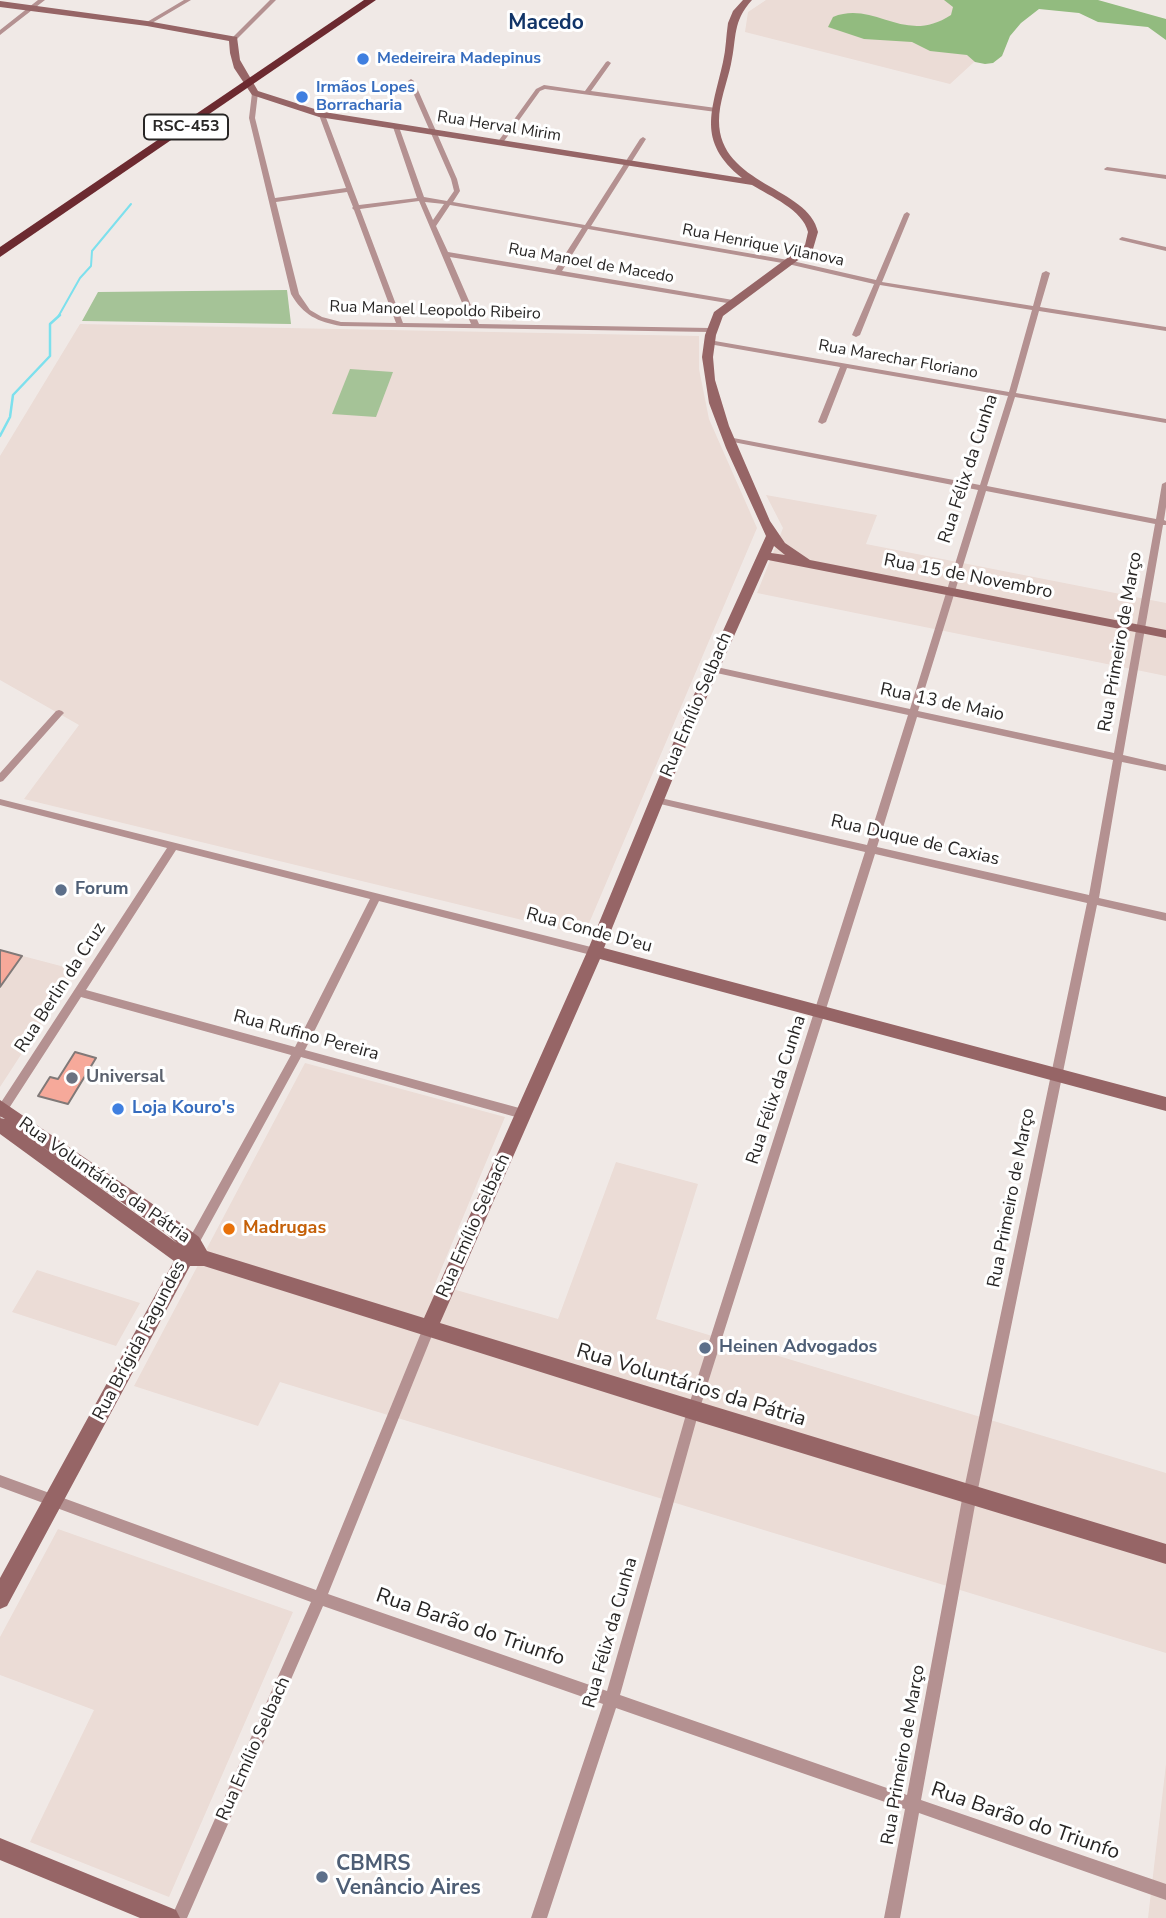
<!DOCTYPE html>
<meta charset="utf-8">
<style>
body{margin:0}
canvas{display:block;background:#f0e9e6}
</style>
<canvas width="1166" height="1918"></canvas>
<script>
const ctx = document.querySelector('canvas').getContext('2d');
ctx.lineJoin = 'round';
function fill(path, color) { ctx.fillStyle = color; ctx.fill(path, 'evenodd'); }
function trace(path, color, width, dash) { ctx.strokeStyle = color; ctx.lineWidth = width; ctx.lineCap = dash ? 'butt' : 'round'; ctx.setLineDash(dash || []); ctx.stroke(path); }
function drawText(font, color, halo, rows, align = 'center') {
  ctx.font = font + ' "Nunito Sans",sans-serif'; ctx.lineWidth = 6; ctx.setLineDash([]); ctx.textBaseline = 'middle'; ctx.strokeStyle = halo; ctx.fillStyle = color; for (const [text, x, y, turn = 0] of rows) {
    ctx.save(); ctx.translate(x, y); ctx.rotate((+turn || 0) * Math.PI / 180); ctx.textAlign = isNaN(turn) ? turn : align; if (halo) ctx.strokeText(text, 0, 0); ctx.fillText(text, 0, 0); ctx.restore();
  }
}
const built = new Path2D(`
 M766,0H1042L950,84L745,32L748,12Z
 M80,324L699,336V369L709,419L757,528L584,935L24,799L79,725L0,680V456Z
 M766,495L877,515L866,544L1166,603V676L757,593L783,528Z
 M0,950L76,970L0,1087Z
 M305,1063L505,1117L435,1284L558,1319L616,1162L698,1184L656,1319L1166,1473V1653L280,1382L258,1426L134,1386Z
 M37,1270L140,1303L116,1346L12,1312Z
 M58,1529L293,1612L169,1897L30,1842L94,1710L0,1675V1637Z
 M1166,1764V1918H1148Z`);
const green = new Path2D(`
 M287,290L291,324L82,321L98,292Z
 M350,369L393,372L376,417L332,414Z`);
const forest = new Path2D(`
 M944,0H1098L1166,19V40L1148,27L1098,22L1079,13L1039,9L1021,23L1010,36L1002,56L993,63L985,64L975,62L967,55L930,51L912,42L864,39L828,27L833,17C875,0 904,46 951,15L953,7Z`);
const streamFar1 = new Path2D(`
 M58,317L80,278L91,266L92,251L131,204`);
const stream = new Path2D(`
 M0,436L10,417L13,395L50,356V324L60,315`);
const building = new Path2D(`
 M0,950L22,956L0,987Z
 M75,1052L96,1058L68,1104L38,1096L50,1077L58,1079Z`);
const street = new Path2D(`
 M38,0H45L0,35V30Z
 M184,0H191L152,23L147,22Z
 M270,0H276L236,40H232V38Z
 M608,61L611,63L591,91L716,108L719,110L716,112L545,89L540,91L502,144H498L497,143L536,89L544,85L585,91L606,62Z
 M411,79L414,81L457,179L460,191L453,202L585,225L640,139L643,137L646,139L591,226L788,260L876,280L904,214L907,212L910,214L882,282L1033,306L1042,273L1046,271L1050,273L1040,307L1166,327V331L1039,311L1016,393L1166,419V423L1015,397L987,486L1156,519L1162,484L1166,482V507L1164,520L1166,521V525H1163L1123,755L1166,765V771L1122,762L1099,898L1166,913V921L1097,905L977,1494L921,1800L1166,1884V1900L919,1813L900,1918H884L905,1809L616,1708L547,1918H531L603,1704L323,1606L187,1918H171L311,1602L0,1487V1475L316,1590L423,1328L425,1324L429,1322L433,1324L435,1328L328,1594L607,1691L687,1411L865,852L656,803L651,800L656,797L867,845L908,715L712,672L707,669L712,666L910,709L978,490L728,441L724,439L728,437L980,485L1008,396L847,368L826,422L822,424L818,422L840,367L709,344L705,342L709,340L1009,392L1032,310L880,285L860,335L856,337L852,335L874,284L788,264L588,229L562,271L733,300L737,302L733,304L450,257L479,324L710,328L714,330L710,332L341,326C318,322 303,315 291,294L249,118L252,93L255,91L258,93L255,118L275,198L346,188L319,115L322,113L325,115L359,205L417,198L393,127L396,125L399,127L424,197L447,201L454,191L451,179L408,81ZM347,192L353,207L352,208L354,210L396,323L341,322L322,317L310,310L299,294L276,202ZM419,201L471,324L403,323L360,209ZM425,202L444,204L433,220ZM450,205L582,228L555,270L448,252L436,226ZM986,491L1155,524L1114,753L918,711ZM917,717L1113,760L1089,895L877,847ZM875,854L1087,903L963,1494L907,1795L620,1695L699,1411Z
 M1107,167L1166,175V179L1105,170L1104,169Z
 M1122,237L1166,247V251L1120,240L1119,239Z
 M59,710L62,711L64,713L62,715L3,781L0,782V773L56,711Z
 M0,799L595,948L599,949L600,952L599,955L595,956L379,901L305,1050L523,1109L527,1111L529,1114L527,1117L523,1119L301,1057L197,1247L193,1248L189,1247L187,1243L189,1239L291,1055L81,997L4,1116L0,1118V1104L167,848L0,805ZM176,850L370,899L295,1047L86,990Z`);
const secondary = new Path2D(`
 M743,0H752C732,22 737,37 731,64C727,83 719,102 719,121C719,185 809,187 818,232L813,249L723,316L716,335L713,357L715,380L729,426L770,521L785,543L810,560L1166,630V638L768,560L697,719L604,948L1166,1097V1111L600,959L440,1323L1166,1544V1564L693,1420L204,1266H190L7,1606L0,1609V1578L174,1261L0,1134V1118L5,1119L0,1116V1100L179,1222L199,1237L207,1251L424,1318L587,952L683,719L766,536L726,448L709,403L702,357L705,335L714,312L805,245L808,232C803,210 770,196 752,185L319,117L252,95L234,68L230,53L229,41L147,26L0,7V1L147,21L237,37L240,60L258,91L324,112L742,178C696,141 712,111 723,62C726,49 726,36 728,23L733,11ZM774,546L785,555L771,553ZM39,1144L167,1234L177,1243Z
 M0,1838L176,1910L180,1918H140L0,1860Z`);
const highway = new Path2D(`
 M364,0H376L0,257V247Z`);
const markers = [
 [363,59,7,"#3f7fe0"],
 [302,97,7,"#3f7fe0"],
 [61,890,7,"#5c6f8a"],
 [72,1078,7,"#6b7280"],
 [118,1109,7,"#3f7fe0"],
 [229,1229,7,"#e8710a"],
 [705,1348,7,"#5c6f8a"],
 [322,1877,7,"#5c6f8a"]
];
const farShopnames = [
 ["Medeireira Madepinus",377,59],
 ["Irmãos Lopes",316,88],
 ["Borracharia",316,106]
];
const shields = [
 [186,127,84]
];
const shieldNames = [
 ["RSC-453",186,127]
];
const farStreetnames = [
 ["Rua Herval Mirim",499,127,9],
 ["Rua Henrique Vilanova",763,246,11],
 ["Rua Manoel de Macedo",591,264,10],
 ["Rua Manoel Leopoldo Ribeiro",435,311,2],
 ["Rua Marechar Floriano",898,360,10]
];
const streetNames = [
 ["Rua Félix da Cunha",969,469,-72],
 ["Rua 15 de Novembro",968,577,11],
 ["Rua Primeiro de Março",1121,642,-80],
 ["Rua 13 de Maio",942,703,12],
 ["Rua Emílio Selbach",697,705,-67],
 ["Rua Duque de Caxias",915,841,13],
 ["Rua Conde D'eu",589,931,15],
 ["Rua Berlin da Cruz",61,988,-57],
 ["Rua Rufino Pereira",306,1036,15],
 ["Rua Félix da Cunha",777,1090,-72],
 ["Rua Voluntários da Pátria",104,1181,35],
 ["Rua Primeiro de Março",1012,1198,-79],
 ["Rua Emílio Selbach",474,1226,-66],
 ["Rua Brígida Fagundes",140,1341,-62],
 ["Rua Félix da Cunha",611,1633,-74],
 ["Rua Emílio Selbach",254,1749,-66],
 ["Rua Primeiro de Março",904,1755,-80]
];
const serviceNames = [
 ["Forum",75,890],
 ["Heinen Advogados",719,1348]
];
const worshipNames = [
 ["Universal",86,1078]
];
const shopNames = [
 ["Loja Kouro's",132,1109]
];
const foodNames = [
 ["Madrugas",243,1229]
];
const farDistrictnames = [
 ["Macedo",546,24]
];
const nearStreetnames = [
 ["Rua Voluntários da Pátria",691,1386,17],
 ["Rua Barão do Triunfo",470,1628,19],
 ["Rua Barão do Triunfo",1025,1822,19]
];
const nearServicenames = [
 ["CBMRS",336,1865],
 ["Venâncio Aires",336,1889]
];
fill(built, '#ebdcd6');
fill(green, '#a5c397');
fill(forest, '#92bb7f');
trace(streamFar1, '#7de0ed', 2);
trace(stream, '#7de0ed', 2.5);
fill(building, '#f6a99a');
trace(building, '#807978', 2);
fill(street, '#b49191');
fill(secondary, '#966566');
fill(highway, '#6c2a30');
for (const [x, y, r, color] of markers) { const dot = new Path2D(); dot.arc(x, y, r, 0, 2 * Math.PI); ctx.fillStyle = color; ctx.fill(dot); trace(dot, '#fff', 2.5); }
drawText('bold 16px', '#366cbe', '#fff', farShopnames, 'left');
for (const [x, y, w] of shields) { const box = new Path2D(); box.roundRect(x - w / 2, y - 12.5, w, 25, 5); ctx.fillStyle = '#fff'; ctx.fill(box); trace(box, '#282625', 2); }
drawText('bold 16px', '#282625', null, shieldNames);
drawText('16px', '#282625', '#fff', farStreetnames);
drawText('18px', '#282625', '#fff', streetNames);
drawText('bold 18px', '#4e5e75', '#fff', serviceNames, 'left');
drawText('bold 18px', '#5b616d', '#fff', worshipNames, 'left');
drawText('bold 18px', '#366cbe', '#fff', shopNames, 'left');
drawText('bold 18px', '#c56008', '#fff', foodNames, 'left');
drawText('bold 21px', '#113468', '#fff', farDistrictnames);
drawText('21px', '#282625', '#fff', nearStreetnames);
drawText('bold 21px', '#4e5e75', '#fff', nearServicenames, 'left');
</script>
